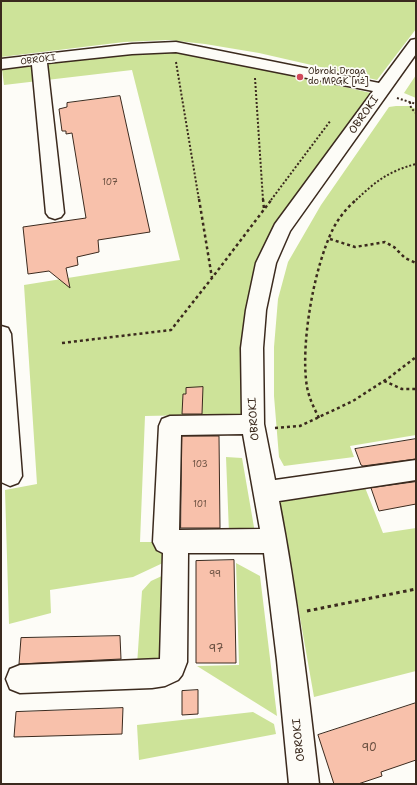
<!DOCTYPE html>
<meta charset="utf-8">
<style>
body{margin:0}
#map{position:relative;width:417px;height:785px;overflow:hidden;background:#fdfcf7;font-family:"Shantell Sans",sans-serif}
canvas{display:block}
.frame{position:absolute;inset:0;border:2px solid #3b2a1e;pointer-events:none}
</style>
<div id="map">
<canvas width="417" height="785"></canvas>
<div class="frame"></div>
</div>
<script>
const ctx = document.querySelector('canvas').getContext('2d');
ctx.lineJoin = 'round';
function fill(path, color) { ctx.fillStyle = color; ctx.fill(path, 'evenodd'); }
function trace(path, color, width, dash) { ctx.strokeStyle = color; ctx.lineWidth = width; ctx.lineCap = dash ? 'butt' : 'round'; ctx.setLineDash(dash || []); ctx.stroke(path); }
function drawText(font, color, halo, rows, align = 'center') {
  ctx.font = font + ' "Shantell Sans",sans-serif'; ctx.lineWidth = 3.5; ctx.setLineDash([]); ctx.textBaseline = 'middle'; ctx.strokeStyle = halo; ctx.fillStyle = color; for (const [text, x, y, turn = 0] of rows) {
    ctx.save(); ctx.translate(x, y); ctx.rotate((+turn || 0) * Math.PI / 180); ctx.textAlign = isNaN(turn) ? turn : align; if (halo) ctx.strokeText(text, 0, 0); ctx.fillText(text, 0, 0); ctx.restore();
  }
}
const green = new Path2D(`
 M1,1H416V29L377,80L259,53L205,44L169,40L124,42L1,57Z
 M170,52L205,55L282,70L283,73L371,93L277,225L245,414L145,416L140,542H154L162,544L165,562L133,577L50,590L51,613L9,624L5,490L37,484L24,285L180,260L132,70L4,85L2,69L128,55Z
 M416,75V98L404,93Z
 M396,106H409L416,109V435L350,446L354,457L284,466L279,457L274,396V347L278,299L288,262L321,205L389,107Z
 M226,457L242,458L255,533H229Z
 M364,485L383,533L416,528V671L314,697L279,498Z
 M236,563L260,576L277,716L197,666L239,665Z
 M164,575L166,660L137,665L142,591L151,581Z
 M253,712L274,724L276,734L139,760L137,725Z`);
const building = new Path2D(`
 M120,96L150,232L98,240L99,252L77,257L78,265L66,268L70,288L49,271L28,274L23,227L86,218L72,133L66,134V131H62L59,109L67,107V103Z
 M203,387L202,414H182L183,394H186V388Z
 M182,436H219L220,528H181Z
 M416,439V459L363,466L361,465L355,449Z
 M416,482V504L379,511L371,488Z
 M234,560L236,663H196V561Z
 M120,636L121,659L19,664L21,638Z
 M198,690V714L182,715V691Z
 M416,703V760L381,772L382,776L358,784H334L318,735Z
 M123,708L122,734L14,737L16,712Z`);
const pathFar2 = new Path2D(`
 M176,62L199,200
 M255,78L263,200
 M397,98L416,104
 M410,102L411,108L416,113
 M271,200L331,120
 M356,200C376,181 389,171 416,164`);
const pathFar1 = new Path2D(`
 M199,199L212,278L272,199
 M263,199L264,209
 M330,239L355,247L385,242L394,247L405,258L416,263
 M62,343L171,330L212,278
 M384,381L402,389H416
 M319,418C314,408 309,398 307,387C300,345 314,267 333,229C339,217 347,208 357,199
 M275,428L300,426L353,401L390,377L416,357`);
const path = new Path2D(`
 M307,611L416,589`);
const minor = new Path2D(`
 M416,39V54L290,231L276,263L266,310L263,348L264,424L275,480L416,460V480L279,501C297,594 308,689 319,784H289L277,660L264,553H188L187,662L182,675L178,680L165,686L152,688L20,693L10,689L6,679L10,669L20,665L160,659L163,553L157,550L153,542L159,426L162,419L170,416L242,415L241,348L246,310L256,263L275,224L373,91L176,52L132,54L47,63L64,213L61,217L55,219L49,217L46,213L32,65L1,69V59L132,44L176,42L379,83L411,40ZM243,434L260,529L179,530L181,435Z
 M1,326L8,328L11,334L22,476L18,483L10,486L1,482Z`);
const markers = [
 [300,77,4,"#d1495b"]
];
const farStreetnames = [
 ["OBROKI",38,60,-7]
];
const farPoinames = [
 ["Obroki Droga",308,72],
 ["do MPGK [nż]",308,82]
];
const numberNames = [
 ["107",110,183],
 ["103",200,465],
 ["101",200,505],
 ["99",215,575]
];
const streetNames = [
 ["OBROKI",364,115,-55],
 ["OBROKI",254,419,-94],
 ["OBROKI",299,740,-96]
];
const nearNumbernames = [
 ["97",216,649],
 ["90",369,748]
];
fill(green, '#cde399');
fill(building, '#f8c1ab');
trace(building, '#3b2a1e', 1);
trace(minor, '#3b2a1e', 3);
trace(pathFar2, '#3b2a1e', 2, [2, 2]);
trace(pathFar1, '#3b2a1e', 2.5, [3, 3]);
trace(path, '#3b2a1e', 3, [3.5, 3.5]);
fill(minor, '#fdfcf7');
for (const [x, y, r, color] of markers) { const dot = new Path2D(); dot.arc(x, y, r, 0, 2 * Math.PI); ctx.fillStyle = color; ctx.fill(dot); trace(dot, '#fdfcf7', 1.5); }
drawText('9px', '#3b2a1e', '#fdfcf7', farStreetnames);
drawText('9px', '#3b2a1e', '#fdfcf7', farPoinames, 'left');
drawText('9px', '#6a5041', null, numberNames);
drawText('11px', '#3b2a1e', '#fdfcf7', streetNames);
drawText('11px', '#6a5041', null, nearNumbernames);
</script>
